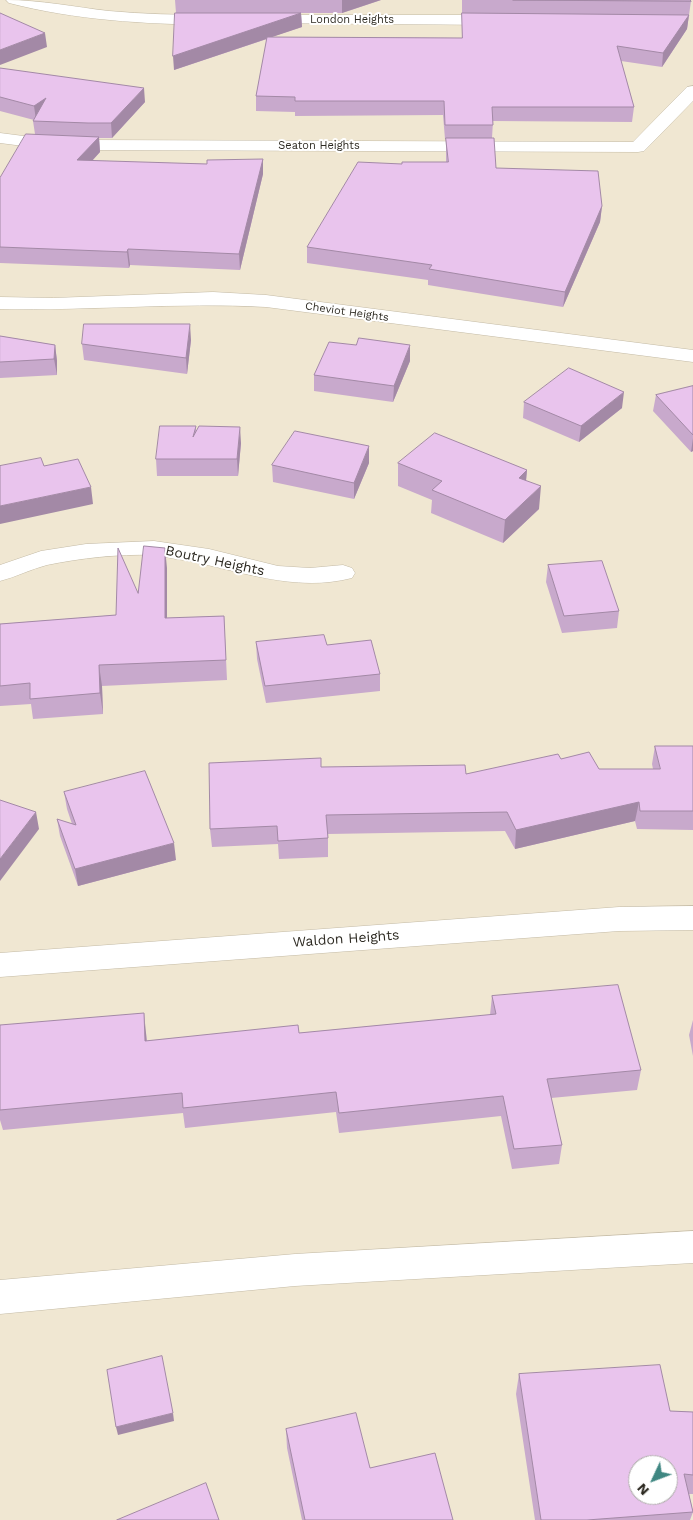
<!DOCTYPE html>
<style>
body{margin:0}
#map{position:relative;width:693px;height:1520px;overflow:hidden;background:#f0e7d2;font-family:"Work Sans",sans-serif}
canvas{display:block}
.north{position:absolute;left:628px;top:1455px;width:50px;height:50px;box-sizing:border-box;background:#fff;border:1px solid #abaaa7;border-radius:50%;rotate:227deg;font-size:14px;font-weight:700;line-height:20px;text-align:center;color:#2d2a22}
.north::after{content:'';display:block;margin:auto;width:18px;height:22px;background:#3f8782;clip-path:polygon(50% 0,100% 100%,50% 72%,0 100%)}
</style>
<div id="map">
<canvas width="693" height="1520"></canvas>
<div class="north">N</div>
</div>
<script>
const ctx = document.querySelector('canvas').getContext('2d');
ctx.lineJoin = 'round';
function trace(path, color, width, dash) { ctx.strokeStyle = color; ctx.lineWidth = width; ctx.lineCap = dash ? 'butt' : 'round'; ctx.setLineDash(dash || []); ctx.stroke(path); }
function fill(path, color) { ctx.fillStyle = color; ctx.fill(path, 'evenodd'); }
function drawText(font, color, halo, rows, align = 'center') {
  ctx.font = font + ' "Work Sans",sans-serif'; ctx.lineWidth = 4; ctx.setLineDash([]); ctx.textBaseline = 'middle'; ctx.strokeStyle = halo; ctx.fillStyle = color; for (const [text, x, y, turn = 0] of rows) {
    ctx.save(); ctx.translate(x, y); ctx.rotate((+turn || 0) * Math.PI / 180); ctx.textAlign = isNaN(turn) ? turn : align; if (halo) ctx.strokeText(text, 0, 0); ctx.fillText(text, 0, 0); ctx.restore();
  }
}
const minor = new Path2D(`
 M6,0C41,0 74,7 109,11C143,14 178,15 212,15L217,17L220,20L217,23L212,25C144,24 75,20 9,3Z
 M265,15H499L504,17L507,20L504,23L499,25L260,23L257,20L260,17Z
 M693,86V101L644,151L638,152L90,150L39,148L0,143V133L39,138L90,140L633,142L687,87Z
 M213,292L266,295L693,350V362L266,307C177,302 89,311 0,309V297L53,298Z
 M154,541L209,549L278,566L310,568L343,565L352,568L355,573L352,578C294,593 239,570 183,560C173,559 163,556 153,555C118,554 81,558 47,565C31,569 16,577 0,581V565L41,551L86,544Z
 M693,906V930L619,931L0,977V953L619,907Z
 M693,1231V1263L295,1286L0,1314V1280L295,1254Z`);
const wall = new Path2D(`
 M175,0H381L342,13H301L302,27L271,37L462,38V0H690L691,1L687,29L662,67L621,61L634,107L632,122L493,121L492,138L496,168L602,206L600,222L563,307L428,285V280L307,263V247L402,164L446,162V139H445L443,115L295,116V112L256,111V96L267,39L174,70L176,13Z
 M0,68L145,102L112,138H99L100,152L92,161L207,164L263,159V174L240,270L130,265L129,268L0,263V178L35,134L33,121L34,120L0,111Z
 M0,336L55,345L57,361V375L0,378Z
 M191,340L187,374L84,360L82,344Z
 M356,345L410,361L393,402L314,391V375Z
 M693,386V451L691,452L653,411L656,395Z
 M524,402L622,408L579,442L523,418Z
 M196,426V432L241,443L238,476H157L156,459Z
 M369,463L354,499L273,482L272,465Z
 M398,463L527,470L526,480L539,509L503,543L431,513L432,500L398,486Z
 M548,565L619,611L617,628L562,633L546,582Z
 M167,568V618L224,616L227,680L102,686L103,714L33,719L31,704L0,706V624L116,615L138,593Z
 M256,642L327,645L380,674V691L266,703L257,659Z
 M655,746H693V830L637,829L635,821L515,849L505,831L328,834V857L279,859L278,844L212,847L210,829L321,767L466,774L561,759L599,769H653L652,764Z
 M64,792L176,860L78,886L60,836L57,819L72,824L67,809Z
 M492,996L641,1070L637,1090L551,1098L562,1145L559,1164L512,1169L501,1116L339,1133L336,1112L185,1128L183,1113L3,1130L0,1120V1025L146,1033L147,1041L299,1033L490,1015Z
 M693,1020V1056L689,1035Z
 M519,1374L670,1411L693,1412V1494H689L693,1512L690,1520H535L516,1394Z
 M286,1429L370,1468L453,1520H302L287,1448Z`);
const shadedWall = new Path2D(`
 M342,0H381L342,13Z
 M301,13L302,27L174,70L173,56Z
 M689,15L687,29L662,67L663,53Z
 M45,33L47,47L0,65V50Z
 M144,88L145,102L112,138L111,123Z
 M46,98L36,120L34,106Z
 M99,137L100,152L79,175L77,160Z
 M263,159V174L240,270L239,254Z
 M602,206L600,222L563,307L565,292Z
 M128,249L130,265L129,268L127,252Z
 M190,324L191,340L187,374L186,358Z
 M55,345L57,361V375L54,359Z
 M410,345V361L393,402L394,386Z
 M624,392L622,408L579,442L581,426Z
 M240,427L241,443L238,476L237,459Z
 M693,438V451L691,452Z
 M369,446V463L354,499V483Z
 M527,470L525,492L519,478Z
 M541,486L539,509L503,543L505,520Z
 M91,487L93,504L0,524V506Z
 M165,548L167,568V639L165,618Z
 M99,665L102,686L103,714L100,693Z
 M639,802L635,821L515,849L516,830Z
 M36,812L39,829L0,881V859Z
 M174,843L176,860L78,886L75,869Z
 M144,1013L146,1033L148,1061L145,1041Z
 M173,1413L174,1421L118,1435L116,1427Z`);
const building = new Path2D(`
 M513,0H690L691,1Z
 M0,13L45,33L0,50Z
 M175,13H301L173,56Z
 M462,13L689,15L663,53L617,46L634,107H492L493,125H445L444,101H295V97L256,96L267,37L462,38Z
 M0,68L144,88L111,123H88L33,121L46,98L34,106L0,97Z
 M26,134L99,137L77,160L207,164V160L263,159L239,254L128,249L127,252L0,247V178Z
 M446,138H494L496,168L598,171L602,206L565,292L429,269L432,265L307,247L358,162L402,164V162H448Z
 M84,324H190L186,358L82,344Z
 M0,336L55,345L54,359L0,362Z
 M359,338L410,345L394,386L314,375L329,342L356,345Z
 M569,368L624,392L581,426L524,402Z
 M693,386V435L656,395Z
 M160,426H196L193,437L199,426L240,427L237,459H156Z
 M295,431L369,446L354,483L272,465Z
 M435,433L527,470L519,478L541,486L505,520L432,490L442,481L398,463Z
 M41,458L44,466L78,459L91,487L0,506V466Z
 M144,546L165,548V618L224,616L226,660L99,665L100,693L30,699V683L0,686V624L116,615L118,548L138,593Z
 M602,561L619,611L564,616L548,565Z
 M324,635L327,645L371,640L380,674L265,686L256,642Z
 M655,746H693V811H640L639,802L516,830L507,812L326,815L328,838L278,841L277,826L210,829L209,763L321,758V767L465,765L466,774L558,754L561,759L589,752L599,769H660Z
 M145,771L174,843L75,869L57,819L76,825L64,792Z
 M0,800L36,812L0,859Z
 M618,985L641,1070L547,1079L562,1145L514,1149L503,1096L339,1113L336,1092L183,1108L182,1093L0,1110V1025L144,1013L145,1041L298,1025L299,1033L496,1014L492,996Z
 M162,1356L173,1413L116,1427L107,1370Z
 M660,1365L670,1411L693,1412V1475L684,1474L693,1512L587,1520H541L519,1374ZM638,1465H668V1495H638Z
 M356,1413L370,1468L435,1453L453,1520H305L286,1429Z
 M206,1483L219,1520H117Z`);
const farStreetnames = [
 ["London Heights",352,20],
 ["Seaton Heights",319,146],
 ["Cheviot Heights",347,312,8]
];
const streetNames = [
 ["Boutry Heights",215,561,12],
 ["Waldon Heights",346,939,-4]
];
trace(minor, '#c3baa5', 1);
fill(minor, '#fff');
fill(wall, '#c8a9cc');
fill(shadedWall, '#a389a6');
fill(building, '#e9c4ed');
trace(building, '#a389a6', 1);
drawText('11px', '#2d2a22', '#fff', farStreetnames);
drawText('14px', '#2d2a22', '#fff', streetNames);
</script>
